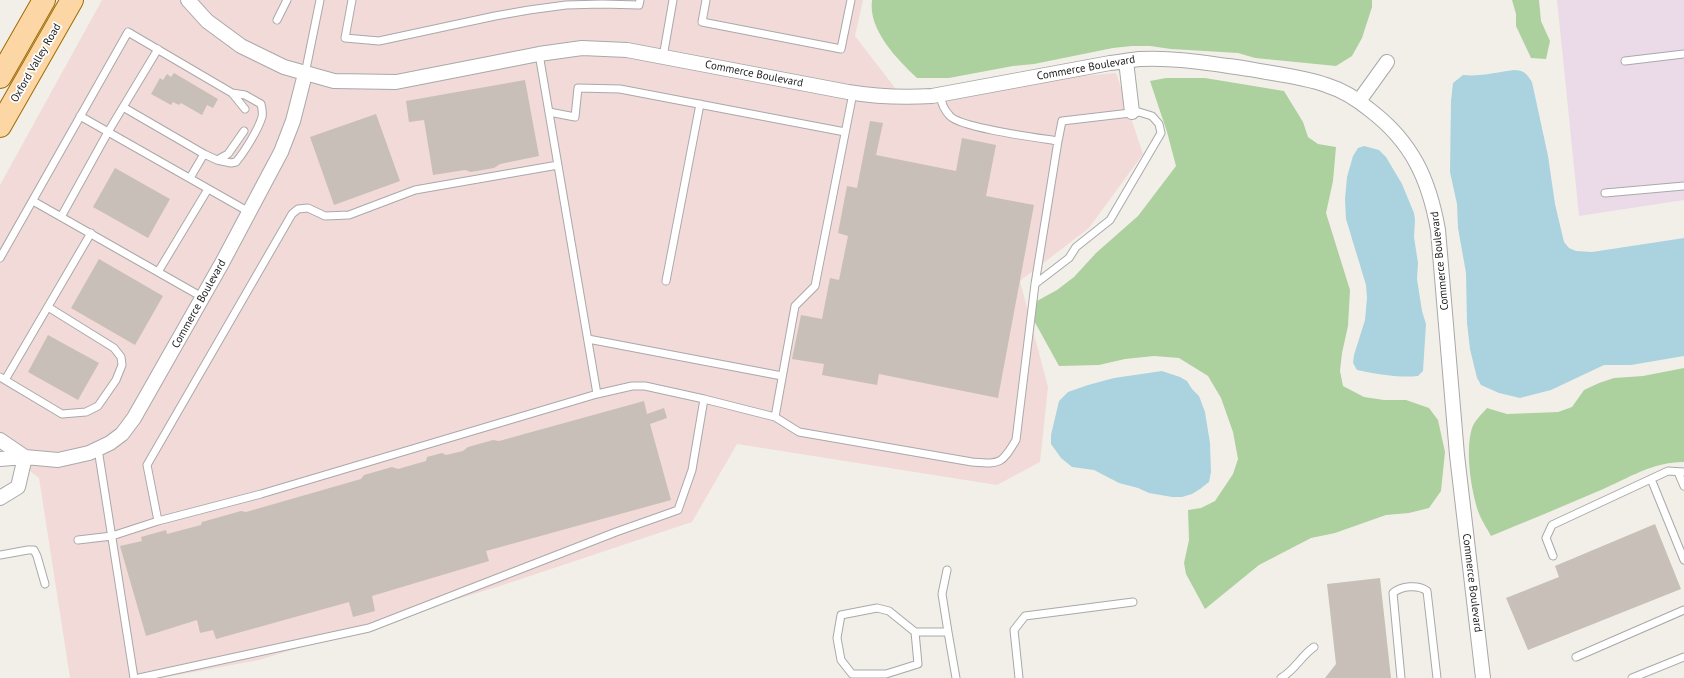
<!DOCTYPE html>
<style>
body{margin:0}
canvas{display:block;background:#f2efe9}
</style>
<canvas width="1684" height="678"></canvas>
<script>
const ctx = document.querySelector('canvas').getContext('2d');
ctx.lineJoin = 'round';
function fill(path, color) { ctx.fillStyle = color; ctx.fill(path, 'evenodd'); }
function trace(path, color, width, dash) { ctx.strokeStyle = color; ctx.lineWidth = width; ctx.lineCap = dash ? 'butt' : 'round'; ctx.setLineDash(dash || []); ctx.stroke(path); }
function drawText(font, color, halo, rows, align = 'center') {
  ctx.font = font + ' "PT Sans",sans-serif'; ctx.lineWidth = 3.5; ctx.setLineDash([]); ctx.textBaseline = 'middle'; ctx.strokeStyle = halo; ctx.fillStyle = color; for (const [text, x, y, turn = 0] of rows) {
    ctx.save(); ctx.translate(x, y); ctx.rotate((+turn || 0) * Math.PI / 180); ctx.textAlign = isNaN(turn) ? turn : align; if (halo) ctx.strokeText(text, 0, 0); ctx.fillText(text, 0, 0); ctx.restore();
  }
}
const commercial = new Path2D(`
 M102,0H863L855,36L899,93L1116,73L1143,154L1089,228L1020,281L1048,387L1040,462L997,485L737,444L692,522L500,586L259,660L161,678H70L39,478L0,447V185Z`);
const industrial = new Path2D(`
 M1557,0H1684V200L1579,216Z`);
const forest = new Path2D(`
 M872,0H1372V7L1362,38L1352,56L1336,66L1255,58L1238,53L1171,49L1150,46H1132L1113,48L1034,64L1013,66L949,78H917C897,59 868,30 872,0Z
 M1512,0H1539L1541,21L1550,41L1546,59L1531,58L1516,26V14Z
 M1166,78H1205L1284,91L1303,122L1308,137L1318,144L1336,147L1333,181L1326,213L1350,290L1348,326L1342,353L1340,371L1343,386L1364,397L1384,400H1406L1429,408L1438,420L1445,452L1441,491L1429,508L1409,513L1386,515L1335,533L1311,538L1259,565L1205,609L1186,574L1184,563L1189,540L1188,510L1201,508L1215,501L1233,474L1238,459L1233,432L1221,398L1208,376L1179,358L1154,356L1125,359L1099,365L1059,366L1032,317L1035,302L1057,290L1074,277L1096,253L1138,216L1176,166L1167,132L1150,81Z
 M1684,368V462C1652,462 1629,478 1601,490C1564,506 1527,521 1491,536C1487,528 1481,520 1478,511C1471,489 1465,451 1472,428C1475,420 1482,414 1487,408L1507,414L1558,412L1572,407L1584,390L1599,383L1614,378L1643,376Z`);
const water = new Path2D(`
 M1514,70C1524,70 1527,74 1532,82L1548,156L1555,204L1564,242L1569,248L1576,251L1592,252L1684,238V356L1631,365H1604L1551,390L1520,398L1499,393L1481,385L1477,378L1470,349L1467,323L1466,273L1458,228L1457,204L1450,172L1451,101L1453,83L1463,75C1479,77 1498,72 1514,70Z
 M1364,146L1379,150L1386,157L1402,184L1414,213L1415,220L1414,237L1418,263L1417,279L1422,311L1426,324L1423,371L1418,376C1397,378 1377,374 1357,370L1353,363L1354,355L1365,320L1367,298L1366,285L1346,219L1345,199L1347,177L1353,156L1358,148Z
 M1162,371L1180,377L1187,381L1192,389L1199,396L1205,412L1210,443L1211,472L1209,482L1200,489L1192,494L1182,497H1172L1149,493L1138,488L1119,483L1094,470L1072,467L1061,458L1051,444V435L1059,401L1068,392L1088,385L1114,378Z`);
const building = new Path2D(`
 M174,73L218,99L213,108L207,105L202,115L181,103L179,105L173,102L171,105L151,94L160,78L163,80L167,74L171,77Z
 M525,80L539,156L500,164L494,168L471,172L465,170L433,175L424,120L409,122L406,101Z
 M376,114L400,181L334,205L310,137Z
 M870,121L883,123L876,155L956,171L962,138L996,145L986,196L1034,205L998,398L879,374L877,385L822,375L824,364L792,359L801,315L822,319L830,278L839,280L848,236L838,233L847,186L857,188Z
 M115,168L170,199L148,238L93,207Z
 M99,259L163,296L135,345L71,308Z
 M48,335L99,363L78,400L28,372Z
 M644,401L647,414L664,408L667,418L650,424L671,500L486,551L489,561L372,596L375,611L353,617L349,602L216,639L213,630L200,633L197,620L146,636L120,546L142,541L141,537L166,530L167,534L201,525L202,522L241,511L246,512L361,479L364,475L392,467L398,469L426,461L427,457L442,453L446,455L463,451L468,447L493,440L499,441Z
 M1655,524L1681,589L1528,650L1506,598L1559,577L1555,566Z
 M1380,578L1391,678H1325L1336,664L1327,584Z`);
const service = new Path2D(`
 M352,0L345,38L379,41L495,16L529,10L566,5L602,4L639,5L640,0
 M706,0L702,22L841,49L851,0
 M277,20L287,0
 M539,54L597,394
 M663,57L673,0
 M1625,61L1684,54
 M305,74L320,0
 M123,107L204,154L190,178
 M549,112L575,117L578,88L620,89L845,132
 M80,116L249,212
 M204,154L217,160L228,154L244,131
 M217,160L231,163L236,162C245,151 258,130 262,117C263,112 262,108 261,104L245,95L232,93
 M1605,193L1684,186
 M33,201L202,297
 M61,217L108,132L158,49
 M0,258L128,32L232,93L245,109
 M158,272L208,189
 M666,281L700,104
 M1035,284L1069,258L1076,247L1110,220L1161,133L1159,124L1152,116L1139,112L1062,121L1058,141
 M588,339L782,376
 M0,377L62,414L86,412L98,406L116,380L122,365L121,357L114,348L48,307
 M5,380L91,233
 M775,417L795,306L815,286L853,93
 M98,449L134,678
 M1678,472L1684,486
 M1651,479L1684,560
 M158,521L147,465L292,214L298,209L308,208L325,216L349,215L415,190L558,165
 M78,540L112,536L158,521L261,494L597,394L632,386H645L704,399
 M0,555L28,550H34L37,556L45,584
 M1553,556L1546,538L1552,525L1668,471L1684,472
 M947,570L942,594L948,632
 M915,632L918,664L886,674H852L841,660L837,638L841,615L877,608L889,611L915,632H948L956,678
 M1576,657L1684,610
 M139,678L369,628L616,532L678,510L692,470L704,399L775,417L799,432L972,462C1000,464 1001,465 1016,440L1035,284L1058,141C1039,138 961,128 950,116C944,110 941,102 940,94
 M1019,678L1014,630L1025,616L1133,602
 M1281,678C1295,670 1301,656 1314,647
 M1401,678L1393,593C1401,586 1418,584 1427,591L1437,678
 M1632,678L1684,657`);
const minor = new Path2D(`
 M188,0L207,21L241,46L284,67L334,81L396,82L539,54L582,48L627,50L848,92C878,97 901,98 932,96L1110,63C1120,62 1130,60 1140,59C1176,57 1213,64 1249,69C1274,74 1301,76 1326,85C1342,90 1357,99 1370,110C1412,142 1429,179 1438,230L1457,455L1483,678
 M1126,61L1132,112
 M1359,101L1387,62
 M0,440L25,457
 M0,459L25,457L58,460L89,453L110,443L122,434L134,418L222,263L281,152L293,121L305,74
 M0,498L18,487L25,457`);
const primary = new Path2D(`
 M0,77L44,0
 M0,126L72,0`);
const streetNames = [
 ["Oxford Valley Road",36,63,-60],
 ["Commerce Boulevard",1086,68,-10],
 ["Commerce Boulevard",754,74,11],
 ["Commerce Boulevard",1440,261,-96],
 ["Commerce Boulevard",199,304,-61],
 ["Commerce Boulevard",1472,583,83]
];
fill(commercial, '#f2dad9');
fill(industrial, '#ebdbe8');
fill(forest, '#add19e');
fill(water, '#aad3df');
fill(building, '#c7bfb8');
trace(service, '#a9a9a9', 9);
trace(minor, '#a9a9a9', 16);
trace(primary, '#a06b00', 24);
trace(service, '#fff', 7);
trace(minor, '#fff', 14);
trace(primary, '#fcd6a4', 22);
drawText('11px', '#222', '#fff', streetNames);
</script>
